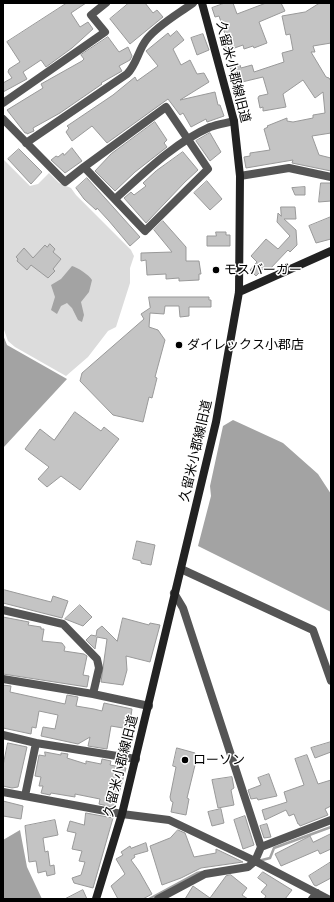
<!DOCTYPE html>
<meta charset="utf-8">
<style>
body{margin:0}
#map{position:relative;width:334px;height:902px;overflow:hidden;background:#fff;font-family:Montserrat,sans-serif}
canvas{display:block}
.frame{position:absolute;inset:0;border:4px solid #000;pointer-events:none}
</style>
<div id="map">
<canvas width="334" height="902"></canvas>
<div class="frame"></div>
</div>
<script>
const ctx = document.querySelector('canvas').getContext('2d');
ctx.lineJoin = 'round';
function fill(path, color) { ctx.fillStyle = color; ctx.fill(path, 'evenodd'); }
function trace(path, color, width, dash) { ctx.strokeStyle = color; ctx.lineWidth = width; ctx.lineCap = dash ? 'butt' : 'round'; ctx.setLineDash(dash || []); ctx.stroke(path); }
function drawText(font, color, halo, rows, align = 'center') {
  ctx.font = font + ' Montserrat,"Noto Sans JP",sans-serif'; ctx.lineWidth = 3; ctx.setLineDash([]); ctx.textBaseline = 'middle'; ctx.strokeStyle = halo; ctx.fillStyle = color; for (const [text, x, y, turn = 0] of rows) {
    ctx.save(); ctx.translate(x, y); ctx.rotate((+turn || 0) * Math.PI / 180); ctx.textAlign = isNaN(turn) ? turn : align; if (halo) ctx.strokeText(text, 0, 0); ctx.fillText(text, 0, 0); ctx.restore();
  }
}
const green = new Path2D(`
 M3,159L30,186L38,184L49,173L59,183L71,188L76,195L131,250L134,256L130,268V283L116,327L108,331L88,357L66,376L15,347L8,341L3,327Z`);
const water = new Path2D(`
 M72,266C77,267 89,275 92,280L89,292L81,302L84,315L82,322L78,320L72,308L67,303L61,306L57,314L51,310L55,297L51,285L61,279Z
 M3,335L7,345L67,379L3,448Z
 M233,420L283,443L318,474L331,494V612L198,546L211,496L210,486L223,426Z
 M20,830L27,867L42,899H3V840Z`);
const stream = new Path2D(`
 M258,861L270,858L274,848L331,827
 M149,899L197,873L202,872`);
const building = new Path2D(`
 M67,3H86L71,13L80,27L88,22L93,29L72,48L46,67L41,60L23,72L27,79L3,92V83L12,78L8,72L9,69L20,62L7,42Z
 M129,3H145L153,13L157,10L163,17L130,44L110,19Z
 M225,3H233L237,14L266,3H281L285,11L259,22L267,43L254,48L253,46L244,49L243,45L226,51L222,38L226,37L219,16L215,17L212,8Z
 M320,3H331V43L313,46L315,52H311L326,77L329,78L331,81V133L312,136L319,155L331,158V171L292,163L293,160L246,168L244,157L250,156V153L270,150L264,129L268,127L267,126L287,118V121L293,122L313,118V115L325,113L323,92L315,98L303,80L283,94L286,107L263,111V107L260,108L258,98L259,96L268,94L263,77L242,82L241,78L236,80L235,77L232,78L230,67L240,65L241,68L252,65L254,72L284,62L282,53L293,50L290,34L286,35L282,16L305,12Z
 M177,31L184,40L173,49L181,65L190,60L197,74L204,73L209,82L180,100L215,92L218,105H220L224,116L207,122L206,119L191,127L183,113L180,115L168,99L107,143L92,126L72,141L66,132L69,128L67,126L113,95L135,77L137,81L158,66L146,51L168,33L170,36Z
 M203,34L209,50L197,55L191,38Z
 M108,37L119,52L128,47L132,56L130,60L119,66L122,71L101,83L102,84L60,113L33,128L34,131L27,134V133H25L7,110L43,88L41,84L82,61L84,59L81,55Z
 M155,122L167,140L164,143L167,147L135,172L115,191L95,171L111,154Z
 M210,133L221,152L210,161L196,141Z
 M72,148L82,161L65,173L51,160L56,156L58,157L63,153L64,155Z
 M19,149L42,172L31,184L8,159Z
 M183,152L198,170L185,182L146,223L124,198L131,192L134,195L146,186L143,183L156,171Z
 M87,178L140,237L130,246L109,221L97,208L96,210L84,199L76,188Z
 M207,181L222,199L210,210L194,193Z
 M321,183H331V201L319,202Z
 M305,187V195H295L292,188Z
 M281,207H295L296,219H284L296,230L297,245L290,252L288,250L268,271L264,268L256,276L250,270L257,262L251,256L266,239L278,249L290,236L277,222L278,213L281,216Z
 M331,217V239L316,243L309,226Z
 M163,221L186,247V261H199L201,274H199V280L179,281V278L166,279V274L147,275L146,260L141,261V253L172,252L154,230Z
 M216,232H226V235H230V246H207V236H216Z
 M50,244L55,249L53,252L61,259L53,269L55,271L48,278L31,265L27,270L17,261L18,259L16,257L24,248L33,258L45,245L47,247Z
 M149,297H209V300H211V307H189V316L180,317L179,306H165L164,314L150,313L149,327L158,330L165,340L155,377L157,378L152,398L149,397L143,422L113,415L80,381L82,373L144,319L141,314L150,308Z
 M75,412L101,431L104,427L119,439L80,490L61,476L47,487L38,479L49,467L25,449L40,429L54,440Z
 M137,541L155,545L151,565L141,563V561L133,559Z
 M5,590L51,602L53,596L68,601L62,618L3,603V591Z
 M80,605L92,617L83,626L65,619Z
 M3,617L29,622L28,625L41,627V629H44L42,641L62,643L65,647L64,651L84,654L87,656L83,675L89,676L87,687L3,674Z
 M123,618L149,625L150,623L160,625L150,662L126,656L127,670L123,685L101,682L107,639L97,637L95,649L86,640L91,635L96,636L97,630L102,626L117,641Z
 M3,685L11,686L10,692L65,704L67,695L78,697L76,706L94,709L102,711L104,703L132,709L129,729L111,726L107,749L88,746L90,737L78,744L41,736L43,727L55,729L58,715L39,711L36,728L32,727L31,734L3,728Z
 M331,742V752L315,758L311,748Z
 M8,743L27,747L18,787L12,788L3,786V766Z
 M177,748L195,753L194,756L197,757L187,798L189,799L186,815L171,812L173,802L171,801L170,797L176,767L173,766Z
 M45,752L61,755V753L68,754L67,758L86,764V761L101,764L102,759L111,761L110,765L126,768L116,804L112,807L99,804L100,799L75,794V797L51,793L50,795L41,793L43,786H39L41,777L35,776L39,755L45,756Z
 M307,755L318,784L331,780V806L325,809L328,815L300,826L299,824H298L294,814L289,816L286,810L265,820L262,810L287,802L284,792L304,785L295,759Z
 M269,774L277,796L258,800L257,798L251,799L248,790L261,785L258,778Z
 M232,777L234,788L231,790L234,805L218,808L212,780Z
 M3,801L23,806L21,819L3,816Z
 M221,809L224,823L212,826L208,812Z
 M86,813L113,818L93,888L74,883L72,878L81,875L85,862L79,861L82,851L72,849L76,833L67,831L70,821L84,825Z
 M245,816L254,845L243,849L234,820Z
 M55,820L58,835L43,838L45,852L48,851L50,866L54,865L55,874L47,876L46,871L38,873L36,861L29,862L25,826Z
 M267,824L271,837L264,838L260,826Z
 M178,830L185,833L194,857L216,853V849L243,862L201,868L181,878L162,885L150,846L170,838Z
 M331,834V849L320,854L318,850L281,866L275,854L310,836L313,842Z
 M146,843L148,851L134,855L135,857L131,860L139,871L152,894L143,899H118L111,886L125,874L116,859L123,855L121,852L130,846L131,848Z
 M331,862V878L316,886L314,885L309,876Z
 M263,872L292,890L285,899H264L266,896L261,892L267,885L258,878Z
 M231,875L247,888L242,895L248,899H185L193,886L210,898L226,876Z
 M83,890L87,899H65Z`);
const street = new Path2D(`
 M3,103L105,32L91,15L106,3
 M3,119L65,182L84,167L145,231L208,169L166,107L84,167
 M26,143L127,74C137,64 138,50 147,39C158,25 178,14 193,3
 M240,176L289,168L331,177
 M115,199C144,173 174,143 210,127C218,124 227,123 234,121
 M181,569L313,630L331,681
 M3,610L63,624L97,659L99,668L93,694
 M3,679L93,694L149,706
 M3,735L36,743L25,796
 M36,743L136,759
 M3,792L122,814L169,820L255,861L328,899
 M261,847L331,820
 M158,899L205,874L248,867L255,861L261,847L183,608L174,593
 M312,899L317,893`);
const secondary = new Path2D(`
 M239,292L331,251
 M96,899L122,814L216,422L239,292L240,176L234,121L202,3`);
const markers = [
 [216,270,4,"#000"],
 [179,345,4,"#000"],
 [185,760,4,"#000"]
];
const streetNames = [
 ["久留米小郡線旧道",233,72,76],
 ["久留米小郡線旧道",196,451,-77],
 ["久留米小郡線旧道",121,766,-76]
];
const poiNames = [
 ["モスバーガー",224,270],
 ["ダイレックス小郡店",187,345],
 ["ローソン",193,760]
];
fill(green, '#dcdcdc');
fill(water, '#a3a3a3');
trace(stream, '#a3a3a3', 2.5);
fill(building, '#c4c4c4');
trace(building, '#999', 1);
trace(street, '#555', 8);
trace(secondary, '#222', 8);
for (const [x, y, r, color] of markers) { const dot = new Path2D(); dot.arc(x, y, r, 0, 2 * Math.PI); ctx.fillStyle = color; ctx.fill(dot); trace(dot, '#fff', 1.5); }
drawText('13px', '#000', '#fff', streetNames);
drawText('13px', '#000', '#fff', poiNames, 'left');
</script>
